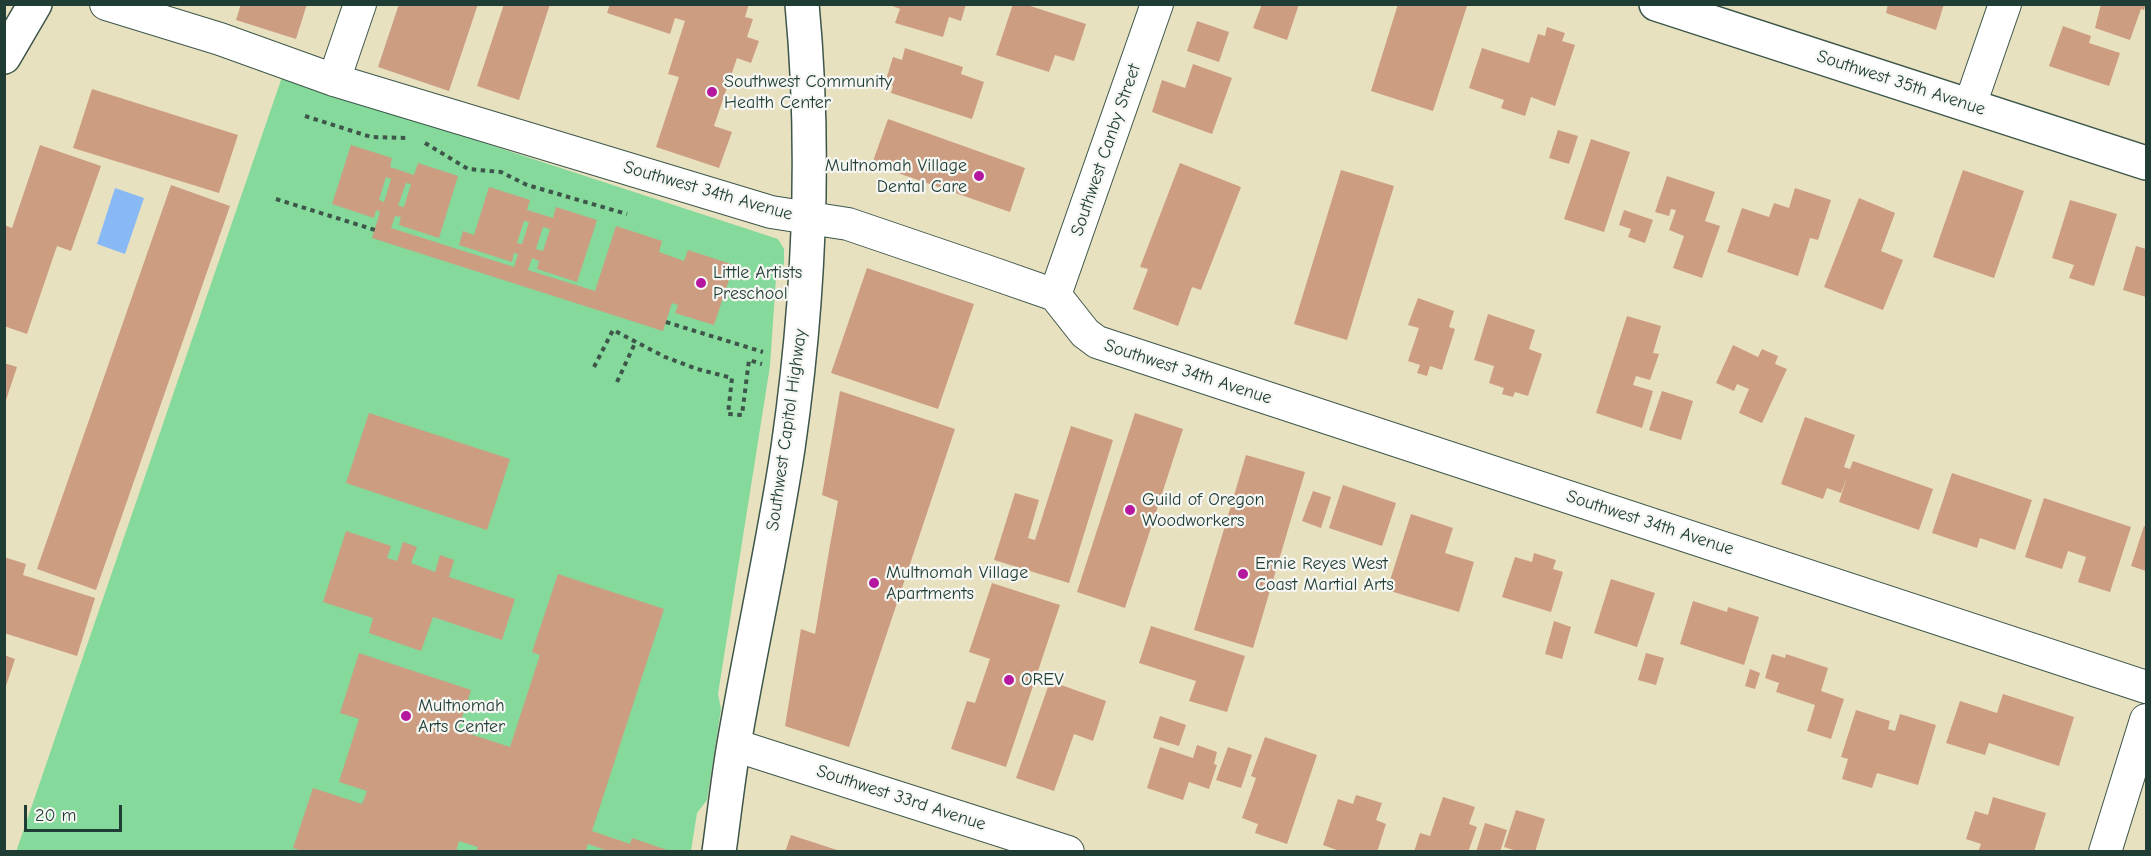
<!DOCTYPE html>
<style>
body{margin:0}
#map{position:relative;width:2151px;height:856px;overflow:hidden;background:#e8e1c0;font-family:"Comic Neue",sans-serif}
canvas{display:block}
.frame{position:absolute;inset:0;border:6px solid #1f3d34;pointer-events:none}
.scale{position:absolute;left:24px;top:805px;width:98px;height:27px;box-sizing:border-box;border:3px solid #1f3d34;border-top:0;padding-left:8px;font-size:18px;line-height:21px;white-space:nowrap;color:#1f3d34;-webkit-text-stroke:4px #f6f6f2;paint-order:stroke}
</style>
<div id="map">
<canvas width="2151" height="856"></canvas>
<div class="frame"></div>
<div class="scale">20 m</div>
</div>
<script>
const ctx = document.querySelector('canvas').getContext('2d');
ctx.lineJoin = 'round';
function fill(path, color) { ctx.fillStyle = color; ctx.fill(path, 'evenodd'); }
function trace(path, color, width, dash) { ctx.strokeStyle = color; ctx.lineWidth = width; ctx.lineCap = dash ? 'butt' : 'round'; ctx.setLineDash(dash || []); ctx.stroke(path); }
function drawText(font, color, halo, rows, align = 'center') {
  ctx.font = font + ' "Comic Neue",sans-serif'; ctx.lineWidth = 4.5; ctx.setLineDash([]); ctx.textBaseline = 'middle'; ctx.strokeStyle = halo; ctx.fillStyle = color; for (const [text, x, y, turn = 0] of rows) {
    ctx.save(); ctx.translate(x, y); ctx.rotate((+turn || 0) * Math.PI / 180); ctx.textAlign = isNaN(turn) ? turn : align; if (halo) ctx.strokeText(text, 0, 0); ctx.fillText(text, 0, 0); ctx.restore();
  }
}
const green = new Path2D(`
 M282,77L778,239L784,249V264L776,278L770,366L718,694L721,709L707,800L697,813L691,851L16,852Z`);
const water = new Path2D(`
 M115,188L144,198L125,254L97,244Z`);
const building = new Path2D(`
 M241,4H307L296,39L236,20Z
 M399,4H478L449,91L378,67Z
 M504,4H550L519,100L477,86Z
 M610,4H749L745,17L753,19L747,37L759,41L751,63L737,58L714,126L732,132L719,168L656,147L679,77L668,74L685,21L675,18L670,34L607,13Z
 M888,4H966L961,21L949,17L943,37L895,23L900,9Z
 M1013,4H1024L1086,24L1074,61L1055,55L1049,72L996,55Z
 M1262,4H1299L1287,40L1253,28Z
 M1398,4L1467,6L1433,111L1371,91Z
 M1888,4H1944L1936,30L1886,13Z
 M2101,4H2146L2144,10L2141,9L2130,40L2095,28Z
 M1197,21L1229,32L1219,62L1187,51Z
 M2063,26L2091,36L2089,43L2120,53L2109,86L2049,66Z
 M1547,27L1565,33L1562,41L1575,45L1555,106L1531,97L1525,116L1501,108L1504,100L1469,88L1482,48L1529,63L1538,34L1545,36Z
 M905,48L963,67L961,74L984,82L972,119L891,93L893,86L885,83L893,57L902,60Z
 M1193,64L1232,78L1212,134L1152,112L1162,80L1185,88Z
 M92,89L238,135L219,193L73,148Z
 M888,119L1025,168L1010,212L872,164Z
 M1558,130L1578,136L1569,164L1549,158Z
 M1591,139L1630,152L1604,232L1564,219Z
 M40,145L101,166L71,251L57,246L27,334L4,326V225L12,228Z
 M351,145L392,158L390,167L414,175L418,163L458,176L439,238L399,225L401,217L395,216L391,228L514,267L518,254L514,253L512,262L459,245L463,231L474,235L489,187L530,200L527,210L553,218L556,207L597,220L577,282L537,269L539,261L532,258L528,270L595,291L616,226L662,241L659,252L684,261L688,250L734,265L714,325L675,313L678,305L672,303L663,331L372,238L380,212L376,210L374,218L332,204ZM386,177L391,179L384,202L379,200ZM406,183L411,184L404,207L398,206ZM524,221L529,222L522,244L517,243ZM543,227L550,229L543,251L536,249Z
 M1180,163L1241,187L1201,290L1192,287L1178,326L1133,309L1148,269L1140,267Z
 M1341,170L1394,186L1347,340L1294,324Z
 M1963,170L2024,191L1994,278L1933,257Z
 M1667,176L1715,192L1705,221L1720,226L1702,278L1673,268L1684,236L1669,230L1676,210L1671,209L1669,216L1655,212Z
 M171,185L230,206L96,590L37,569Z
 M1795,188L1831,200L1818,240L1810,238L1798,276L1727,252L1742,208L1769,217L1774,203L1789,208Z
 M1859,198L1895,213L1881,251L1903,260L1883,310L1824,287Z
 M2070,200L2117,214L2094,286L2069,278L2074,265L2052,258Z
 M1624,210L1653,220L1645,243L1628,237L1631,229L1619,225Z
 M2136,246L2146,249V297L2123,290Z
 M867,268L974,304L938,409L831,373Z
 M1418,298L1454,311L1449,327L1455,329L1442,370L1430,366L1427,376L1417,373L1420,365L1408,361L1419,328L1408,325Z
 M1488,314L1535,330L1529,349L1542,354L1528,396L1515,392L1513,397L1502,394L1504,388L1489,383L1494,366L1474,360Z
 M1627,316L1661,326L1653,353L1659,354L1650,380L1636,376L1633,385L1653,391L1642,428L1596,413Z
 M1733,345L1758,357L1762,349L1778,356L1775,364L1787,369L1762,423L1739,413L1749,389L1737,384L1734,391L1716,383Z
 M4,363L17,367L5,403H4Z
 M840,391L955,429L849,747L785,726L801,629L815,634L830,545L838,501L822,495Z
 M1662,391L1693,401L1681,440L1649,430Z
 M369,413L510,459L487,530L346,483Z
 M1135,413L1183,429L1125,608L1077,592Z
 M1805,417L1855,435L1844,467L1850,469L1853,461L1933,489L1919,530L1839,502L1847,477L1841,493L1827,488L1823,499L1781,484Z
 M1071,426L1113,440L1069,583L994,560L1015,493L1039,500L1028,538L1035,540Z
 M1246,455L1305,472L1253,648L1194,630Z
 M1952,473L2032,500L2015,550L1980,538L1977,548L1932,533Z
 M1343,485L1396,503L1382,546L1329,528Z
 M1313,491L1331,497L1321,528L1302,521Z
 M2044,498L2131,527L2110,592L2078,582L2086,557L2068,551L2062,569L2025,557Z
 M1411,514L1453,528L1445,553L1474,562L1459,612L1387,590Z
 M2144,526L2146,527V571L2131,566Z
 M346,531L391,546L387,558L397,561L403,542L417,547L411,563L435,572L440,555L454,560L449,577L515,599L502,640L433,617L421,651L369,633L373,618L323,602Z
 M1534,553L1556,560L1553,569L1563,572L1551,612L1502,597L1515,557L1532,562Z
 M4,557L26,564L23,575L95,598L77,656L4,633L6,626L4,625Z
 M558,574L664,609L592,831L630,844L632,838L673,852H611L588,844L585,852H476L478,847L459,841L456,852H305L293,848L313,788L362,804L367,791L339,782L359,719L340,713L359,653L471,690L458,730L510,747L540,655L532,652Z
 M1611,579L1655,593L1637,647L1594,633Z
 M992,583L1060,605L1006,767L951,749L967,701L975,703L990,659L969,652Z
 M1693,601L1727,612L1728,607L1759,617L1744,665L1680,644Z
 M1554,621L1571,627L1562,659L1545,654Z
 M1151,626L1245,656L1227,712L1189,701L1196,681L1139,663Z
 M1646,653L1664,658L1656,685L1638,680Z
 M1772,654L1785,658L1786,654L1828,668L1821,691L1844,699L1831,739L1807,731L1815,705L1776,692L1779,683L1765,678Z
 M4,655L15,659L5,689H4Z
 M1750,669L1760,673L1755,689L1745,686Z
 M1050,681L1106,701L1093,741L1074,734L1054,791L1016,778Z
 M2003,694L2074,717L2059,766L1989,743L1985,755L1946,743L1960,701L1997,713Z
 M1856,710L1890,721L1888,729L1895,731L1900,714L1936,725L1918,785L1877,773L1872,788L1842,779L1848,759L1841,757Z
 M1160,716L1186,725L1179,746L1153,738Z
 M1265,737L1317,755L1287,844L1255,833L1258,824L1242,818L1256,778L1251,776Z
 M1197,745L1217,752L1214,764L1217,765L1209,789L1189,782L1183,800L1147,788L1160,747L1193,758Z
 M1228,747L1252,755L1241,788L1216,780Z
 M1356,795L1382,803L1376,820L1386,824L1377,852H1342L1323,845L1338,799L1353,804Z
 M1443,797L1475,807L1469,824L1477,827L1468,852H1414L1420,833L1430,836Z
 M1993,797L2046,813L2034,852H1978L1981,844L1966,839L1975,811L1988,815Z
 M1516,810L1545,819L1535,852H1520L1504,847Z
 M1485,823L1507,830L1500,852H1476Z
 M791,835L840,851V852H785Z`);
const path = new Path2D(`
 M305,116L371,137L406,138
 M425,143L468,169L501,172L527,185L627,214
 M276,199L375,230
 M666,322L763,352
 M594,367L613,330L665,357L697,369L732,378L728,414L742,415L749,360L762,364
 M617,382L636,341`);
const minor = new Path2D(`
 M106,4L220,39L334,80L771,212L848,224L989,272L1055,295L1085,333L1097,342L2146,687
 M334,80L360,4
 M1970,105L2005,4
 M1055,295L1157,4
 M734,745L1068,852
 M2105,852L2146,720`);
const tertiary = new Path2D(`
 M1656,4L2146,163
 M719,852C724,816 728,779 734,744C751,645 773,547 788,448C809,302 816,152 802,4`);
const secondary = new Path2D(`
 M4,57L35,4`);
const markers = [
 [712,92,6,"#b5179e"],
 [979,176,6,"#b5179e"],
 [701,283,6,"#b5179e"],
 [1130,510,6,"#b5179e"],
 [1243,574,6,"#b5179e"],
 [874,583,6,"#b5179e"],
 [1009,680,6,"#b5179e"],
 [406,716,6,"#b5179e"]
];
const poiNames = [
 ["Southwest Community",724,82],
 ["Health Center",724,103],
 ["Multnomah Village",967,166,"right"],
 ["Dental Care",967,187,"right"],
 ["Little Artists",713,273],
 ["Preschool",713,294],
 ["Guild of Oregon",1142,500],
 ["Woodworkers",1142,521],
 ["Ernie Reyes West",1255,564],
 ["Coast Martial Arts",1255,585],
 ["Multnomah Village",886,573],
 ["Apartments",886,594],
 ["OREV",1021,680],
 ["Multnomah",418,706],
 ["Arts Center",418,727]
];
const streetNames = [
 ["Southwest 35th Avenue",1901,83,18],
 ["Southwest Canby Street",1106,150,-71],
 ["Southwest 34th Avenue",708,191,16],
 ["Southwest 34th Avenue",1188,372,18],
 ["Southwest Capitol Highway",787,430,-82],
 ["Southwest 34th Avenue",1650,523,18],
 ["Southwest 33rd Avenue",901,798,18]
];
fill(green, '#85d99b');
fill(water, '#88b9f4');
fill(building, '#cc9d80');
trace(minor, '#3d5649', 34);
trace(tertiary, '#3d5649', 36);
trace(secondary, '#3d5649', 36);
trace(path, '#3d5649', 4, [4.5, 4.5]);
trace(minor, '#fff', 32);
trace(tertiary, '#fff', 33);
trace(secondary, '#fff', 33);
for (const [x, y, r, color] of markers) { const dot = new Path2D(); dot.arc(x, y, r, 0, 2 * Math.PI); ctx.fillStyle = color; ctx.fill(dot); trace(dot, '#f6f6f2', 2); }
drawText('18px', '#1f3d34', '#f6f6f2', poiNames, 'left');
drawText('18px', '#1f3d34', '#f6f6f2', streetNames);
</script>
